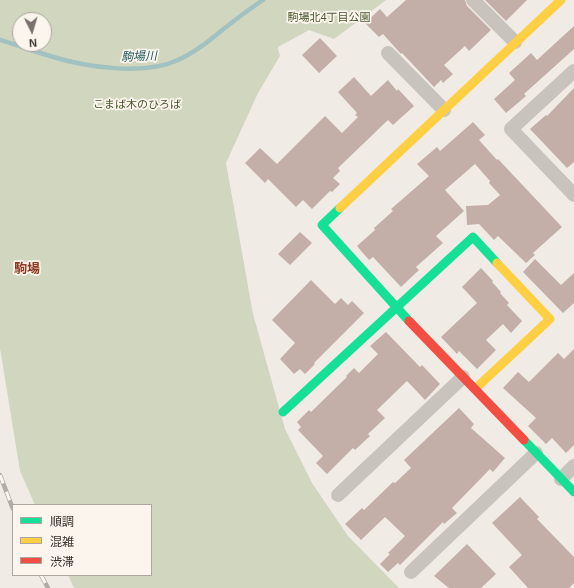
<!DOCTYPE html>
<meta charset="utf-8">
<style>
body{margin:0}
#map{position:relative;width:574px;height:588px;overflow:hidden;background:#f0ebe5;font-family:Arial,"Noto Sans JP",sans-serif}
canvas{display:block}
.legend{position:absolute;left:12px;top:504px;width:140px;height:72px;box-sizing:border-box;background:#fbf5ee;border:1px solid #aea6a0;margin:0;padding:5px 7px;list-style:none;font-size:12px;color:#3b302b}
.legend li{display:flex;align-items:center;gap:8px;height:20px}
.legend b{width:20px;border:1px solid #aea6a0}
.north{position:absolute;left:12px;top:12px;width:40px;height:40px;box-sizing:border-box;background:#fbf5ee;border:1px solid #aea6a0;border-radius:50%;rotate:175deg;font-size:11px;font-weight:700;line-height:16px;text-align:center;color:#3b302b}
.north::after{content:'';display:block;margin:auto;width:14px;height:18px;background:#7a716c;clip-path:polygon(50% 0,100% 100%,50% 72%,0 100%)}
</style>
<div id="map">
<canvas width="574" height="588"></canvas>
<ul class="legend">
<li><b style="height:5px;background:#16e098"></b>順調</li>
<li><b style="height:5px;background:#ffcf43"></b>混雑</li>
<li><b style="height:5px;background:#f24e42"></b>渋滞</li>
</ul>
<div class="north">N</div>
</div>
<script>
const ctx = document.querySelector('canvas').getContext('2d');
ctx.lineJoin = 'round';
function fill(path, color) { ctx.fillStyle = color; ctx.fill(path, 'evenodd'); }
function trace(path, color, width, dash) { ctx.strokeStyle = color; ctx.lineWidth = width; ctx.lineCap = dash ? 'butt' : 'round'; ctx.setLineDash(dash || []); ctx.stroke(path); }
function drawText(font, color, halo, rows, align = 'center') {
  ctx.font = font + ' Arial,"Noto Sans JP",sans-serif'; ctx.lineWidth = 3.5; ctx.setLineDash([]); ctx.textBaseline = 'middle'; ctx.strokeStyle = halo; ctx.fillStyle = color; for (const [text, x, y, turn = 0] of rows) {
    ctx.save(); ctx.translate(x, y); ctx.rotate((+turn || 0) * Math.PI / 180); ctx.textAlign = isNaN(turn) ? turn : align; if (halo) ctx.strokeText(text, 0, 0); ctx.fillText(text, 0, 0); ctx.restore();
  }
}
const green = new Path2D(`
 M0,0H386L334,39L309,30L278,47V49L280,56L258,93L226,163L253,314L285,429L312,483L348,536L399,588H74L68,575H151V505H35L20,471L0,348ZM20,20H44V44H20Z`);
const stream = new Path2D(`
 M0,40C17,45 33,51 50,56C85,67 144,76 178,60C194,53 208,42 221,31C235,20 248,10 263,0`);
const building = new Path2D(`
 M406,0H465L467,6L491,30L469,51L465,46L444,65L453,74L443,83L441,80L434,87L402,53L401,54L383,34L379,37L365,23L380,9L387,17Z
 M485,0H527L506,21Z
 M574,26V49L524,94L526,96L506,113L494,99L515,80L509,73L531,53L537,60Z
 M320,38L337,56L319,73L302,55Z
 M354,77L371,96L388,80L397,91L398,89L414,106L393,125L388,120L338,168L340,171L333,178L340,184L332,192L330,191L312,209L303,200L296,207L268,179L265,183L245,163L260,148L277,164L325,116L342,133L358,117L355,115L357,113L338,92Z
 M574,88V162L567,168L530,129L546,115L547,116Z
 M473,122L485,135L479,140L497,160L498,159L562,227L533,253L535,255L526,263L498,236L494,240L479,224L467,225L466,206L488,205L500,195L489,183L490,181L475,164L445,190L464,211L436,236L443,243L416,267L419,270L401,287L373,257L369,260L357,246L375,230L374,228L393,211L391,209L429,176L417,164L437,147L440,151Z
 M300,232L312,243L290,265L278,254Z
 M535,259L561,285L574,273V303L563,313L523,272Z
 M481,268L493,281L492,282L501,292L500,293L509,303L507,305L522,321L511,333L503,324L486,340L496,350L477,369L459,351L457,354L441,337L477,303L462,287Z
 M311,280L335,304L341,298L348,305L352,301L364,313L314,363L315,364L305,374L300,369L294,374L280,359L295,343L272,320Z
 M386,332L420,367L422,365L440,384L425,400L407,381L377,410L385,418L368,434L370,436L355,450L353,448L327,474L316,463L323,456L298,430L301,427L297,422L309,410L311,412L347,377L346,376L354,368L359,373L378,354L370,346Z
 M574,349V445L566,453L552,438L546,444L528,426L536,418L503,388L518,372L529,382L558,353L564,359Z
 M459,408L474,424L471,428L505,458L493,472L490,469L452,508L457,513L444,524L443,522L400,565L398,563L388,572L380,564L390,554L388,553L405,536L385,517L361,540L345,524L362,508L364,510L393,482L395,483L411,468L404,460Z
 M520,497L539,517L537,519L574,557V583L569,588H528L509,567L522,555L492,523Z
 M467,544L496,574L481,588H449L434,576Z`);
const street = new Path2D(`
 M473,0L515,42
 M388,53L444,110
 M574,71L511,129L574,195
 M561,479L574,466
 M338,495L463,377
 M411,572L536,453`);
const fast = new Path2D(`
 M340,208L322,225L409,321
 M283,412L473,237L497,263
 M524,440L574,492`);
const slow = new Path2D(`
 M340,208L561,0
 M475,389L550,319L497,263`);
const jam = new Path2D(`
 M409,321L524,440`);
const rail = new Path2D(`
 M0,475L13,509
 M41,575L48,588`);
const parkNames = [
 ["駒場北4丁目公園",329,18],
 ["こまば木のひろば",137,105]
];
const waterNames = [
 ["駒場川",139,57,-2]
];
const quarterNames = [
 ["駒場",27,269]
];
fill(green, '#d1d6bf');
trace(stream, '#a1c2c1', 4.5);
fill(building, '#c3afa7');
trace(street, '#c9c3be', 14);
trace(fast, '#16e098', 9);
trace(slow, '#ffcf43', 9);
trace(jam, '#f24e42', 9);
trace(rail, '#b1aca8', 4.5);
trace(rail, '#fbf5ee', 3, [9]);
drawText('11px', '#4a5a2e', '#fbf5ee', parkNames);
drawText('italic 12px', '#1f5a5e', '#fbf5ee', waterNames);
drawText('bold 13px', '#8c3b22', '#fbf5ee', quarterNames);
</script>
